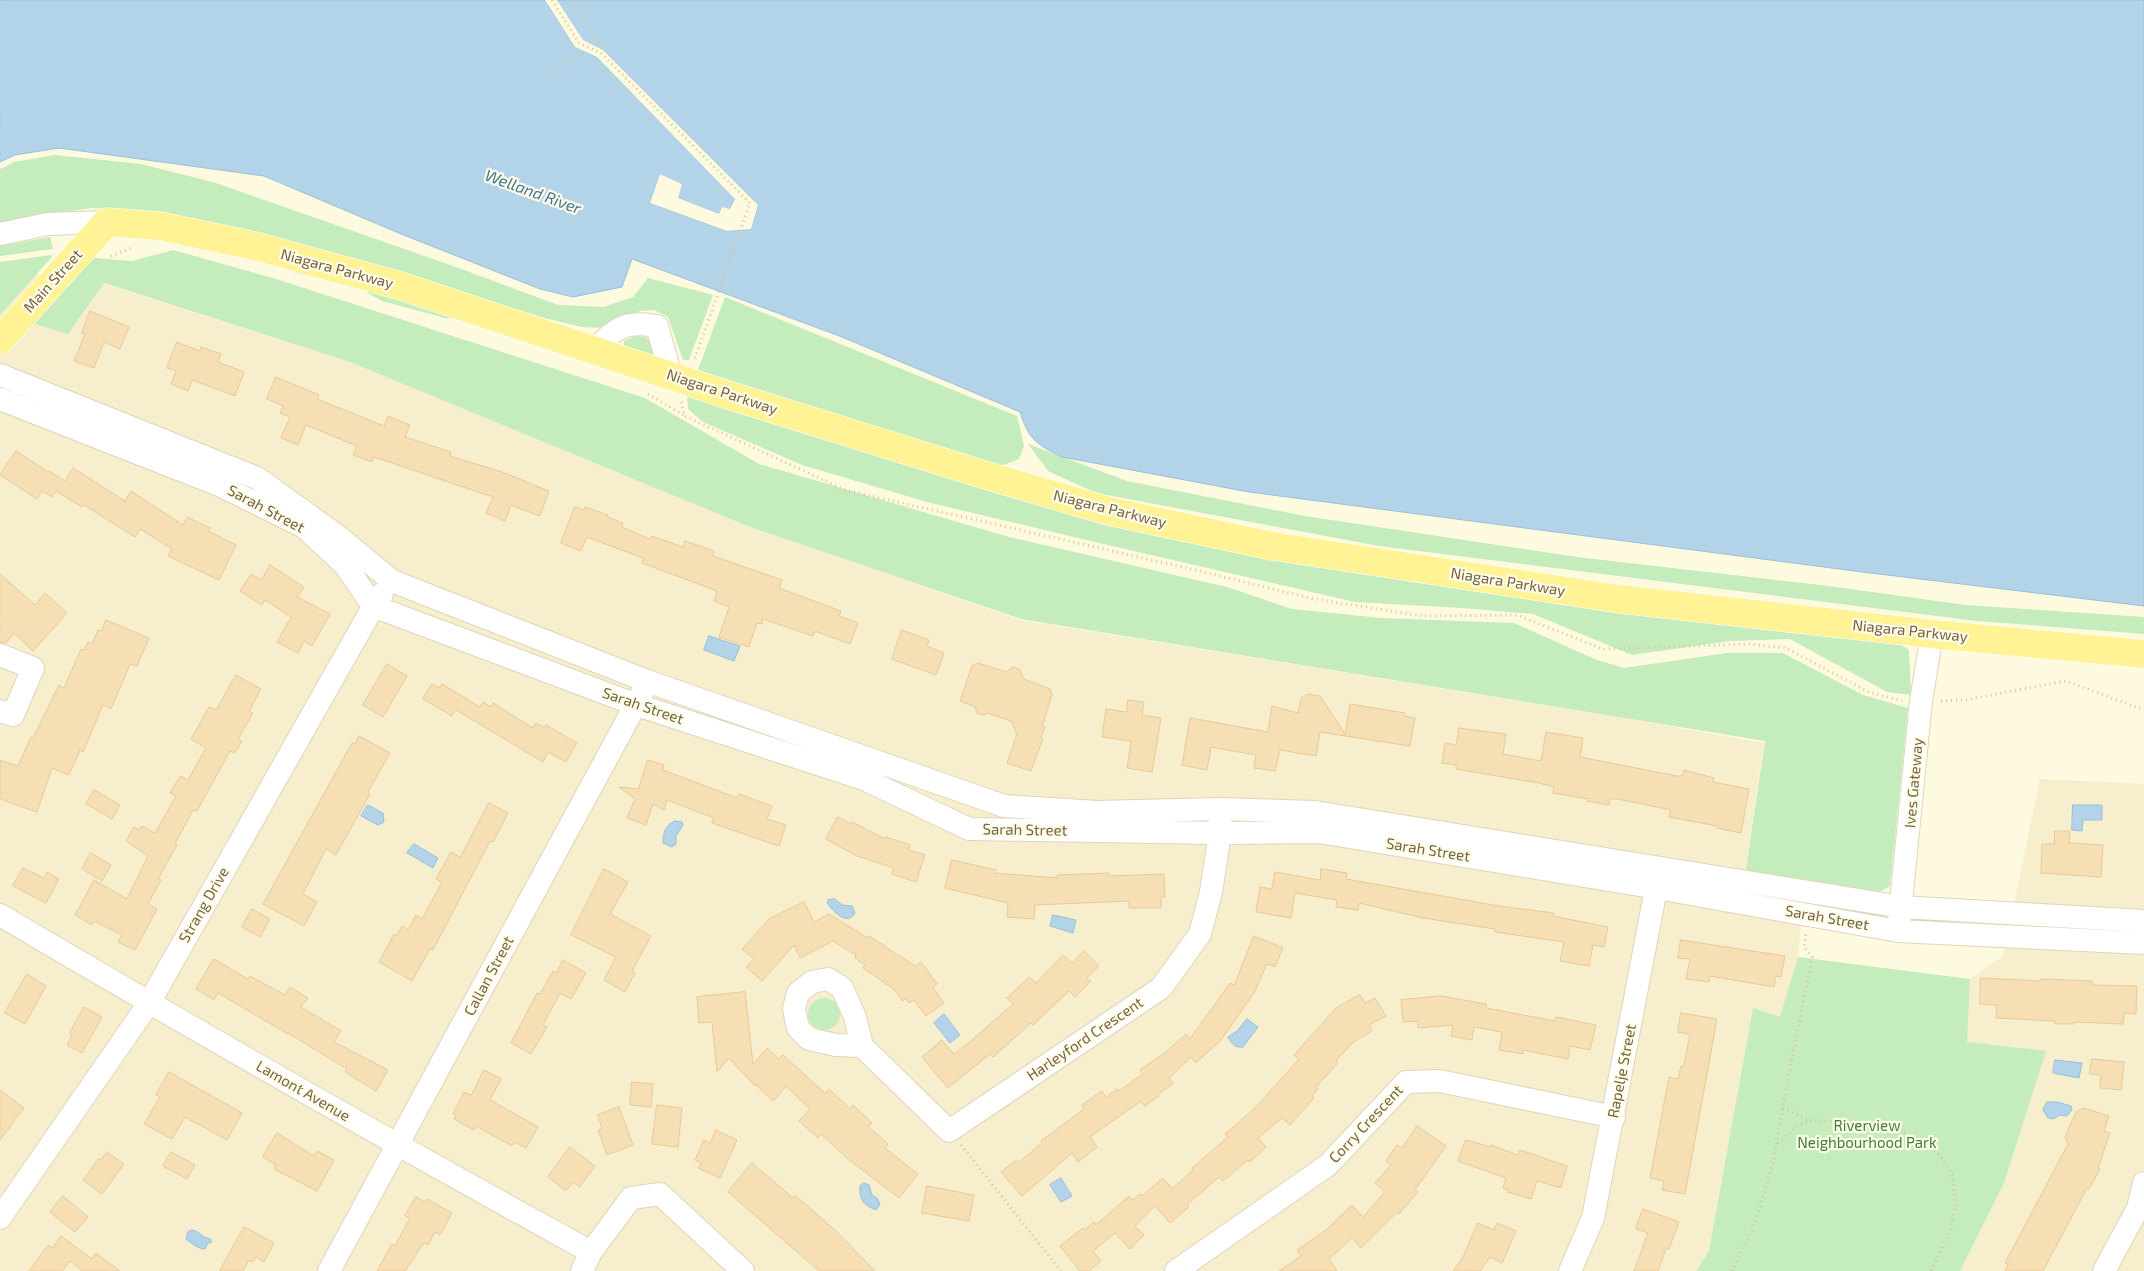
<!DOCTYPE html>
<style>
body{margin:0}
canvas{display:block;background:#fefadf}
</style>
<canvas width="2144" height="1271"></canvas>
<script>
const ctx = document.querySelector('canvas').getContext('2d');
ctx.lineJoin = 'round';
function fill(path, color) { ctx.fillStyle = color; ctx.fill(path, 'evenodd'); }
function trace(path, color, width, dash) { ctx.strokeStyle = color; ctx.lineWidth = width; ctx.lineCap = dash ? 'butt' : 'round'; ctx.setLineDash(dash || []); ctx.stroke(path); }
function drawText(font, color, halo, rows, align = 'center') {
  ctx.font = font + ' "Exo 2",sans-serif'; ctx.lineWidth = 4.5; ctx.setLineDash([]); ctx.textBaseline = 'middle'; ctx.strokeStyle = halo; ctx.fillStyle = color; for (const [text, x, y, turn = 0] of rows) {
    ctx.save(); ctx.translate(x, y); ctx.rotate((+turn || 0) * Math.PI / 180); ctx.textAlign = isNaN(turn) ? turn : align; if (halo) ctx.strokeText(text, 0, 0); ctx.fillText(text, 0, 0); ctx.restore();
  }
}
const residential = new Path2D(`
 M0,270L104,284L350,362L750,527L1021,620L1630,719L1764,743L1745,869L1805,880L1798,957L1780,1017L1753,1008L1709,1251L1696,1271H0Z
 M2040,779L2144,784V1271H1960L2004,1183L2045,1052L1966,1042L1970,979L2003,956Z`);
const green = new Path2D(`
 M55,155L141,164L213,182L456,267L558,305L604,307L633,297L648,278L713,295L689,360H683L668,317L654,310L640,311L605,328L582,327L544,318L368,263L251,232L159,212L92,208L0,222V169L14,162Z
 M50,237L53,249L0,256V246Z
 M173,250L273,278L645,398L759,464L1009,537L1227,587L1292,609L1381,618L1514,623L1597,660L1624,668L1727,653H1783L1863,695L1908,708L1890,886L1874,895L1745,874L1765,741L1021,619L750,527L350,362L104,283L68,334L35,324L83,257L132,261Z
 M51,255L52,257L0,315V262Z
 M294,268L467,319L445,318L382,301L361,289L293,272Z
 M725,297L1017,416L1024,446L1019,459L1001,466L988,464L698,370Z
 M636,336L646,337C651,343 656,347 652,355L624,348V341Z
 M687,395L920,469L1026,500L1165,538L1361,570L1899,643L1909,650L1911,695L1887,692L1790,639L1730,641L1632,655L1533,614L1462,608L1355,602L1099,543L927,502L802,465L703,422L688,409Z
 M1028,444L1127,481L1305,516L1577,557L1829,586L1966,605L2144,617V634L1977,621L1379,546L1096,493L1048,471Z
 M1798,957L1970,979L1967,1042L2046,1051L2004,1183L1960,1271H1696L1709,1251L1753,1008L1780,1017Z
 M808 1014a16 16 0 1 1 32 0a16 16 0 1 1-32 0Z`);
const water = new Path2D(`
 M0,0H545L575,47L597,57L735,198L730,209L722,208L719,215L677,198L682,184L660,174L650,203L727,231L751,229L758,205L603,50L583,41L557,0H2144V606L1862,572L1249,492L1062,457C1036,444 1029,440 1020,412L842,337L632,259L622,287L573,297L540,289L401,234L264,176L59,148L15,155L0,162Z
 M709,636L740,646L734,661L704,650Z
 M368,805L383,813L384,822L378,825L361,816Z
 M2073,805H2102V820H2083L2082,831L2072,830Z
 M675,821L682,822L683,825L676,836V844L672,847L663,843C663,833 665,825 675,821Z
 M414,844L438,858L433,868L407,853Z
 M835,899L842,905L852,906L855,913C847,927 832,910 827,903L828,900Z
 M1053,915L1076,920L1073,933L1050,926Z
 M944,1014L960,1035L950,1043L934,1023Z
 M1247,1019L1258,1027L1243,1047C1234,1048 1231,1043 1228,1037L1237,1031Z
 M2055,1060L2082,1063L2079,1078L2053,1073Z
 M2047,1102H2057L2071,1106L2072,1110L2067,1116L2060,1115L2053,1119L2048,1118L2043,1110Z
 M1061,1178L1072,1196L1061,1202L1050,1185Z
 M864,1183L869,1185L872,1195L877,1198L880,1204L876,1210C863,1205 859,1199 860,1186Z
 M191,1230C199,1230 203,1239 211,1239V1243H208L205,1249C198,1249 191,1243 186,1239L188,1232Z`);
const pier = new Path2D(`
 M545,0H548L576,45L599,56L737,198L731,211L724,210L721,216L719,217L676,200L675,198L679,185L661,177L653,201L727,228L749,227L755,205L602,52L581,42L555,0H557L583,40L603,50L758,205L751,229L727,231L650,203L660,174L682,184L678,198L719,214L722,207L730,209L735,199L597,57L575,47Z`);
const building = new Path2D(`
 M90,311L129,327L120,349L104,342L94,368L74,361L85,334L82,333Z
 M177,342L200,351L201,347L221,354L218,362L244,372L235,396L192,380L188,391L171,384L176,371L167,368Z
 M276,377L319,395L317,399L384,426L388,416L410,425L405,437L451,452L450,456L502,472L549,491L540,516L511,505L505,521L486,513L493,497L374,457L372,462L353,455L357,446L306,425L298,445L281,438L290,417L280,413L283,406L267,399Z
 M16,451L48,472L49,471L65,481L73,468L125,501L131,491L183,525L187,517L210,528L208,531L236,545L219,580L168,556L172,549L140,529L135,537L84,505L82,507L56,491L52,497L42,491L37,499L0,475Z
 M575,507L584,510L585,507L608,515L607,517L623,523L622,527L650,539L652,536L683,547L685,541L714,551L713,556L782,580L779,588L841,611L839,616L858,623L850,644L815,631L813,636L763,619L762,624L757,623L749,647L719,637L729,607L714,601L717,591L642,563L643,558L587,537L581,551L561,543Z
 M270,565L304,587L297,597L330,614L312,646L304,641L298,653L277,642L291,617L265,600L262,605L240,591L251,574L261,580Z
 M0,574L35,605L45,593L67,613L33,651L14,633L6,643L0,642Z
 M106,620L149,638L137,666L130,664L111,709L103,705L83,752L80,750L69,775L52,768L37,812L0,799V760L18,766L31,737L33,738L59,685L64,688L81,649L84,650L88,642L92,644L98,630L101,631Z
 M902,630L929,640L927,646L944,653L936,675L892,659Z
 M978,663L1006,672L1013,667L1019,669L1024,679L1050,689L1052,695L1042,726L1045,727L1041,737L1043,738L1031,771L1007,763L1017,734L1011,721L987,713L983,715L977,713L975,707L960,701L972,666Z
 M387,664L407,676L383,717L363,705Z
 M236,675L261,689L249,711L253,713L238,739L242,741L235,753L230,751L197,811L193,810L175,844L177,845L158,879L161,880L148,904L157,909L135,950L118,942L122,935L94,921L92,925L75,915L94,880L127,899L148,856L126,841L134,827L139,830L142,826L155,833L176,796L170,793L180,776L188,780L206,748L191,739L209,707L216,710Z
 M432,684L440,688L442,684L480,707L483,702L491,707L493,703L533,728L536,723L545,728L546,725L577,743L566,762L548,752L543,762L456,710L452,716L423,699Z
 M1308,694L1320,696L1345,734L1350,704L1405,713V716L1415,718L1410,746L1320,732L1316,756L1280,750L1275,771L1254,768L1256,755L1211,747L1207,770L1182,765L1190,718L1268,732L1272,706L1298,713L1301,699Z
 M1128,700L1144,702L1142,715L1161,718L1152,772L1127,768L1131,741L1102,737L1106,709L1126,712Z
 M1459,728L1506,734L1503,754L1541,761L1546,732L1583,738L1580,757L1677,776H1682L1684,770L1714,778L1713,782L1749,789L1741,833L1717,828V826L1669,817L1671,810L1618,799H1610L1609,805L1587,801L1588,799L1553,793L1554,787L1539,783L1456,769V765L1442,763L1445,743L1456,745Z
 M359,736L390,753L368,792L370,794L336,855L326,849L303,894L317,902L304,926L263,904L352,743L355,744Z
 M648,760L664,765L663,770L737,798L739,794L772,806L767,819L786,825L779,846L712,823L714,818L667,800L664,810L653,804L646,825L627,818L635,799L619,787L638,789Z
 M94,790L120,805L112,819L86,804Z
 M489,803L508,813L493,842L490,841L433,950L430,949L412,981L379,962L394,934L396,936L402,926L408,930L416,915L422,919L442,882L436,879L451,852L460,857Z
 M838,817L851,824L852,822L885,839L886,837L910,845L909,850L925,855L916,882L892,874L894,868L857,856L826,839Z
 M2055,831H2070L2069,843L2103,845L2101,877L2041,873L2042,844H2054Z
 M91,853L111,865L102,881L82,869Z
 M952,860L996,870L995,873L1057,878V875L1109,873V876L1164,874L1165,897H1161V908H1129V901L1035,905L1034,919L1007,917L1008,903L945,888Z
 M23,868L44,878L47,872L59,879L46,903L13,886Z
 M604,869L628,882L610,914L651,936L632,971L635,973L625,992L604,980L616,957L571,935Z
 M1321,869L1347,873L1346,879L1499,906L1554,913L1553,916L1608,927L1604,947L1593,945L1589,966L1560,961L1564,942L1495,932V929L1423,918L1359,903L1358,910L1336,907L1337,900L1295,893L1291,918L1256,912L1260,887L1272,889L1275,872L1320,880Z
 M804,902L814,922L829,914L868,938L869,936L915,966L921,962L937,984L933,988L944,1003L926,1016L914,1000L909,1003L906,998L903,1001L894,989L863,968L865,965L855,958L856,955L833,941L800,958L794,945L762,981L746,967L754,959L742,949L769,919Z
 M252,909L270,919L260,937L242,927Z
 M1254,936L1283,948L1275,967L1267,964L1254,993L1221,1040L1196,1063L1191,1057L1169,1078L1173,1084L1158,1094L1159,1096L1145,1106L1141,1101L1090,1137L1097,1147L1078,1162L1072,1153L1022,1196L1001,1172L1016,1160L1018,1163L1042,1143L1041,1141L1084,1109L1082,1105L1102,1091L1106,1097L1117,1089L1119,1091L1143,1074L1140,1070L1166,1052L1186,1034L1190,1039L1230,983L1234,985Z
 M1681,940L1785,956L1781,977L1776,976L1774,987L1710,976L1709,982L1686,979L1690,959L1678,958Z
 M1084,951L1099,966L1087,978L1091,981L1075,997L1069,991L1033,1025L1031,1023L993,1057L990,1054L948,1088L922,1057L942,1040L954,1054L972,1040L1013,1004L1007,998L1029,977L1036,983L1063,955L1072,963Z
 M214,959L248,979L250,976L285,995L290,987L308,998L301,1007L341,1031L334,1042L388,1070L376,1091L345,1072L347,1069L288,1033V1034L218,993L214,1000L196,989Z
 M563,960L586,973L571,999L560,993L543,1025L547,1027L531,1054L511,1043L537,993L540,994L553,971L556,973Z
 M27,974L46,986L25,1024L5,1013Z
 M1981,978L2040,981L2041,979L2092,981V985L2137,986L2136,1014L2124,1013L2123,1024L2074,1022V1024H2055V1021L1996,1018L1997,1005L1980,1004Z
 M745,992L753,1064L767,1048L779,1059L783,1055L825,1093L829,1089L850,1109L853,1105L872,1123L868,1126L888,1144L885,1148L918,1174L899,1198L848,1159L821,1134L818,1138L799,1121L810,1109L786,1086L773,1101L755,1084V1086L729,1058L717,1072L712,1022L699,1023L697,997Z
 M1360,995L1365,1003L1375,998L1386,1016L1369,1025L1372,1031L1352,1043L1336,1061L1338,1063L1316,1087L1318,1089L1312,1096L1314,1098L1290,1125L1282,1118L1258,1138L1266,1147L1250,1162L1248,1160L1223,1181L1219,1177L1198,1195L1187,1205L1189,1207L1170,1223L1155,1206L1135,1226L1144,1235L1130,1249L1115,1233L1093,1251L1101,1261L1089,1271H1080L1060,1246L1083,1228L1084,1230L1094,1222L1096,1225L1129,1196L1133,1200L1140,1194L1142,1196L1163,1178L1172,1189L1193,1170L1192,1168L1228,1137L1225,1134L1255,1108L1299,1059L1294,1055L1336,1008Z
 M1441,996L1486,1004V1008L1555,1021L1556,1017L1596,1025L1590,1050L1570,1046L1568,1059L1523,1050V1054L1499,1050L1502,1032L1474,1027L1472,1040L1451,1036L1453,1025L1418,1028V1021L1403,1022L1401,1000Z
 M84,1007L102,1017L82,1053L67,1045L72,1035L70,1033Z
 M1681,1013L1717,1019L1685,1194L1662,1190L1664,1181L1650,1178L1669,1077L1678,1079L1681,1066H1684L1690,1034L1678,1032Z
 M2092,1059L2124,1062L2121,1090L2100,1088L2101,1075L2090,1074Z
 M484,1070L501,1079L490,1100L538,1127L526,1148L514,1142L512,1146L476,1126L474,1130L454,1119L456,1115L453,1114L464,1092L471,1095Z
 M169,1072L242,1113L227,1140L185,1117L172,1139L144,1124L160,1097L156,1095Z
 M632,1082L653,1084L651,1107L630,1105Z
 M0,1090L24,1108L0,1140Z
 M657,1105L682,1108L678,1147L652,1144Z
 M619,1107L633,1145L607,1155L598,1130L602,1129L598,1115Z
 M2084,1108L2109,1116L2104,1131L2110,1133L2098,1168L2100,1169L2089,1189L2087,1188L2043,1271H2005L2008,1264L2005,1263L2068,1144L2065,1137L2076,1112Z
 M1417,1126L1446,1146L1415,1190L1418,1192L1399,1214L1397,1212L1361,1248L1352,1238L1329,1259L1337,1271H1279L1301,1256L1297,1250L1326,1230L1352,1205L1363,1217L1385,1192L1375,1183L1391,1165L1386,1161L1397,1145L1402,1148Z
 M716,1130L737,1140L720,1178L698,1168L701,1163L695,1160L704,1140L710,1143Z
 M277,1133L314,1156L317,1151L334,1160L317,1191L274,1169L276,1165L263,1157Z
 M1466,1140L1491,1147V1145L1518,1155L1520,1150L1567,1166L1561,1188L1537,1181L1531,1199L1507,1192L1508,1190L1503,1188L1506,1178L1458,1161Z
 M570,1147L595,1166L580,1187L573,1182L566,1191L548,1177Z
 M107,1152L124,1164L102,1194L83,1180L99,1158L101,1160Z
 M171,1152L195,1165L187,1179L163,1166Z
 M752,1163L793,1198L795,1195L837,1232L875,1271H819L728,1192Z
 M927,1186L974,1195L969,1221L922,1213Z
 M63,1196L88,1217L75,1232L50,1212Z
 M416,1197L425,1202L427,1199L452,1213L440,1235L435,1232L428,1245L424,1243L405,1271H377L392,1244L395,1246L410,1218L405,1216Z
 M1643,1209L1679,1222L1669,1249H1666L1658,1271H1634L1648,1233L1636,1229Z
 M1478,1223L1494,1230L1497,1223L1516,1231L1502,1263L1490,1257L1480,1271H1453L1463,1257Z
 M244,1227L274,1243L264,1262L256,1257L253,1262L249,1260L243,1271H220Z
 M61,1236L92,1259L96,1253L120,1271H82L70,1261L62,1271H29L48,1245L52,1248Z`);
const path = new Path2D(`
 M552,0L579,43L601,53L750,203L694,361
 M571,0L603,50
 M548,74L585,52
 M111,256L134,247
 M648,394L685,416
 M681,402L685,416L845,490L1200,571L1314,599L1423,616L1517,615L1603,649L1749,644L1786,648L1869,692L1902,701
 M1941,701L1965,700L2066,681L2144,710
 M1783,1108L1809,1120L1867,1124L1905,1133L1930,1147L1941,1157L1952,1175L1956,1205L1950,1230L1931,1271
 M1778,1143L1799,1125L1809,1121
 M961,1145L1061,1271
 M1732,1271L1756,1221L1773,1163L1779,1126L1812,957L1804,947L1806,933`);
const minor = new Path2D(`
 M0,234L48,224L107,222
 M595,350C614,328 627,320 657,326L671,376
 M0,375L257,478L339,537L392,581L647,681L1004,806L1097,812L1220,809L1315,812L1902,907L2144,921
 M0,399L219,485L304,527L346,566L373,606L637,705L864,779L969,829L1220,833L1319,832L1657,888L1898,931L2144,943
 M0,655L33,668L13,715L0,711
 M0,915C195,1030 392,1143 591,1252
 M1899,923L1921,701L1932,634
 M862,1046L836,1045L809,1039L798,1028L794,1009L798,993L812,982L828,979L842,988L855,1017L862,1046L949,1131L1161,988L1200,934L1211,892L1220,833V820
 M0,1218L149,1003L368,616L382,594
 M329,1271L643,691
 M582,1271L591,1252L631,1198L660,1194L743,1271
 M1176,1271L1328,1165L1406,1082L1440,1081L1614,1117
 M1570,1271L1593,1218L1659,873
 M2104,1271L2138,1208L2144,1183`);
const major = new Path2D(`
 M0,340L107,222L160,226L255,246L401,286L725,394L985,475L1108,511L1272,546L1619,599L1932,634L2144,654`);
const streetNames = [
 ["Niagara Parkway",337,269,15],
 ["Main Street",53,281,-48],
 ["Niagara Parkway",722,392,18],
 ["Sarah Street",266,509,28],
 ["Niagara Parkway",1110,509,14],
 ["Niagara Parkway",1508,582,9],
 ["Niagara Parkway",1910,631,6],
 ["Sarah Street",643,706,19],
 ["Ives Gateway",1914,783,-85],
 ["Sarah Street",1025,830,1],
 ["Sarah Street",1428,850,9],
 ["Strang Drive",204,905,-60],
 ["Sarah Street",1827,918,10],
 ["Callan Street",489,976,-62],
 ["Harleyford Crescent",1085,1039,-34],
 ["Rapelje Street",1622,1071,-79],
 ["Lamont Avenue",303,1091,30],
 ["Corry Crescent",1366,1124,-47]
];
const parkNames = [
 ["Riverview",1867,1126],
 ["Neighbourhood Park",1867,1143]
];
const waterNames = [
 ["Welland River",533,192,20]
];
fill(residential, '#f6eecd');
fill(green, '#c4ecbd');
fill(water, '#b3d3e9');
trace(water, '#98c0db', 1);
fill(pier, '#fefadf');
fill(building, '#f6dfb5');
trace(building, '#eaca94', 1);
trace(minor, '#e0d5b8', 24);
trace(major, '#fff', 29);
trace(path, '#dac398', 3, [1, 4]);
trace(minor, '#fff', 22);
trace(major, '#fff395', 28);
drawText('15px', '#766345', '#fffce7', streetNames);
drawText('15px', '#3f7e3c', '#fffce7', parkNames);
drawText('italic 16px', '#42759b', '#fffce7', waterNames);
</script>
